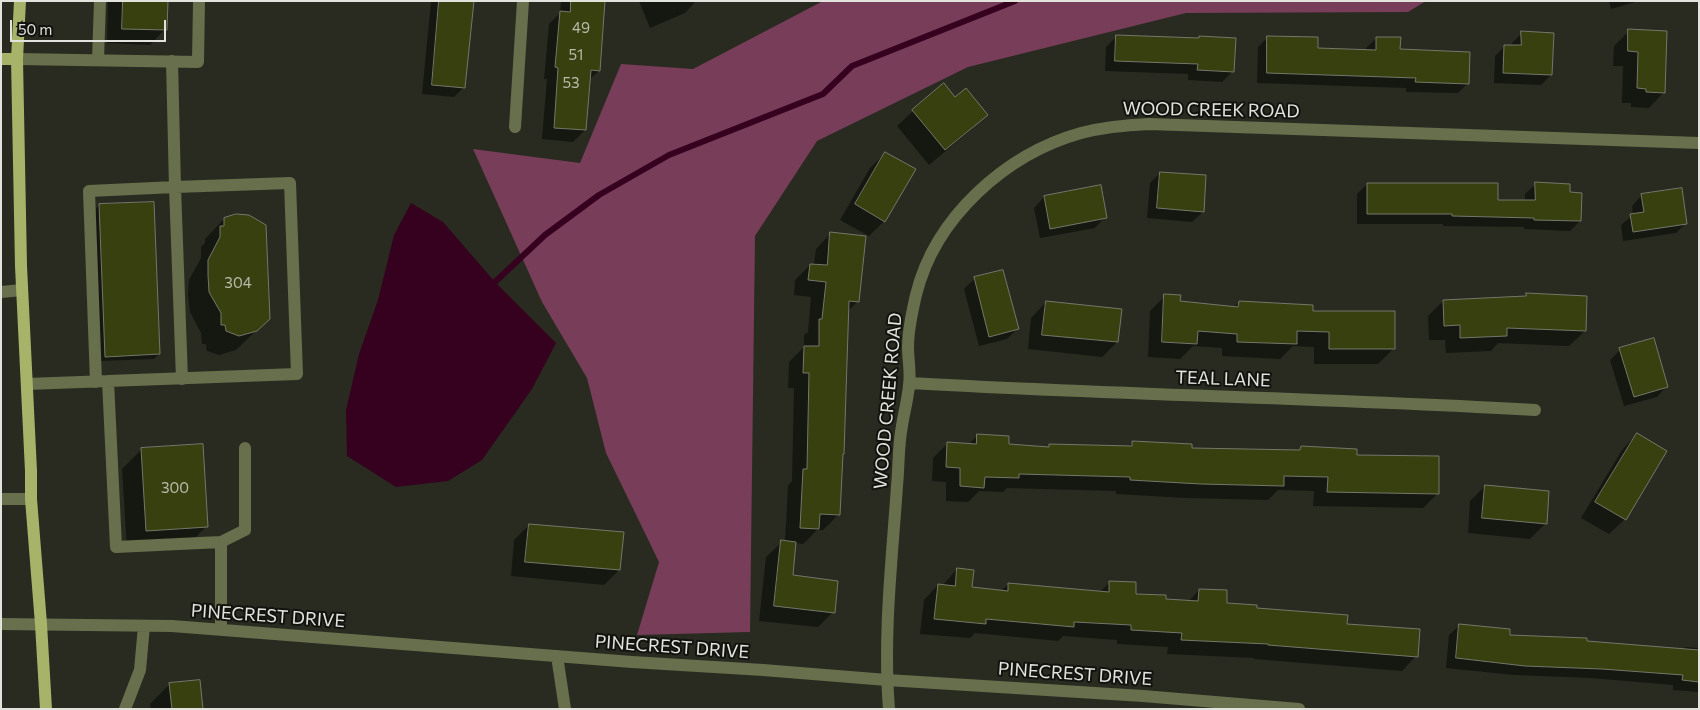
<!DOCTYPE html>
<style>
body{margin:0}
#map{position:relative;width:1700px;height:710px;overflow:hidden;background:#292b21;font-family:Commissioner,sans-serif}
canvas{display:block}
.frame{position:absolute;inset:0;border:2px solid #e2e3dd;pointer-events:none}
.scale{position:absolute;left:10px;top:20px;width:156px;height:22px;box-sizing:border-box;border:2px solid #e2e3dd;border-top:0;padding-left:6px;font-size:15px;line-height:18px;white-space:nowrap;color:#e2e3dd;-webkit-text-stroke:4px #12130f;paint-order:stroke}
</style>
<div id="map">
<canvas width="1700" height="710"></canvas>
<div class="frame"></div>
<div class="scale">50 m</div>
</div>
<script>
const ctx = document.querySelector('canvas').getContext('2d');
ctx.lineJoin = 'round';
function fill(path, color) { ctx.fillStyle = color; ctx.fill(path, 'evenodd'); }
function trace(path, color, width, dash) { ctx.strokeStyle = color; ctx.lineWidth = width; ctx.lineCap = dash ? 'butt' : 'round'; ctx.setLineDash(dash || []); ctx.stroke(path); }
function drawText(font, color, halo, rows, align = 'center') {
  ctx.font = font + ' Commissioner,sans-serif'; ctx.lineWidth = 4; ctx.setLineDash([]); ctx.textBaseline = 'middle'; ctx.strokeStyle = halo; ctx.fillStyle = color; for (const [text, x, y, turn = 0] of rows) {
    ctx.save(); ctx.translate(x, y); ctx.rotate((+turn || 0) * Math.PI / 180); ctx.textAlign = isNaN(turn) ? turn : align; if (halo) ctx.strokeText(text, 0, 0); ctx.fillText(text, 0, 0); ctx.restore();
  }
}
const green = new Path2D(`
 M823,1H1426L1408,12L1186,13L968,67L817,141L755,236L750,632L637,635L659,562L606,453L587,378L542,302L473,149L580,163L621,64L693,69Z`);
const water = new Path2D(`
 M411,203L443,222L495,282L556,343L532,389L482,460L448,481L396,487L347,456L346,410L359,354L378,300L394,235Z`);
const shadow = new Path2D(`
 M108,1H166L165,29L150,45L107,43Z
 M431,1H473L464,87L454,97L422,94Z
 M561,1H604L599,71L589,80L585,130L573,142L542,139L547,79H544L549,24L560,13Z
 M639,1H696L685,13L650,28Z
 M1609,1H1639L1611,9Z
 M1629,31L1664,92L1649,108L1631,107V103H1622L1623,66H1613L1614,46Z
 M1522,33L1551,75L1541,85L1494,83L1495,56L1505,46H1511L1512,43Z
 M1116,37L1198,39L1200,37L1234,39L1232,72L1222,82L1188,80V74L1105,71L1106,47Z
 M1268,37L1317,49L1366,51V48L1377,38L1399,51L1468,83L1458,93L1406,92V88L1257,83L1258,47Z
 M955,98L986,115L971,130L929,165L897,126L913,111Z
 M885,153L884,221L869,236L840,220L870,168Z
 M1160,173L1203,212L1192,222L1147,218L1150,183Z
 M1367,184L1497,201L1525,202V194L1536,184L1568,193L1580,221L1570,231L1524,229V227L1443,226V224H1357V194Z
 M1642,195L1686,223L1676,233L1623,241L1621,225L1633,215L1632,206Z
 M1044,197L1105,217L1095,228L1040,238L1034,208Z
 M99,205L159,354L154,359L100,361L95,210Z
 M224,219L268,319L236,350L219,355L207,351L206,344H202L201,333L190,312L188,295L189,280L201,258V247L205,243V239Z
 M831,233L858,301L847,312L838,515L823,530H817L803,544L795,543L792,577L833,612L818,627L759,621L766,557L782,542H785L788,486L792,481L794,388H788L789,362L804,347V335L808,332L811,297L794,295L795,280L810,265H814L816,249Z
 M975,278L1017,329L1007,339L979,346L964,289Z
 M1526,294L1585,331L1569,346L1498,343L1491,351L1446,353L1445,340H1429L1428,316L1443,301L1523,297Z
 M1165,296L1179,302L1233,308L1239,302L1312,312L1393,349L1378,364H1314V347L1293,346L1280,359L1222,356V348L1193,346L1180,359L1148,357L1150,311Z
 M1046,302L1117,342L1102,357L1028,349L1031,318Z
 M1620,350L1667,386L1657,397L1624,406L1610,360Z
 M1637,434L1665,451L1625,519L1609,534L1581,518L1622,450Z
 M977,436L1008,445L1046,448L1050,445L1127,447L1133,442L1191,449L1297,452L1301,448L1355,456L1438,493L1423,508L1313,506L1314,491L1278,490L1268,500L1186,498L1116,494V491L1007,488L1003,492L979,491L968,502L946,501V482L932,481L933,458L948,443L968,445Z
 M142,449L207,526L187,546L127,550L122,469Z
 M1485,486L1546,523L1530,539L1468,533L1470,501Z
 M529,525L619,570L604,585L511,576L514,540Z
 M957,569L971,588L1001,591L1009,584L1100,592L1110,582L1135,595L1165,600L1188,602L1199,590L1226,604L1346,625L1416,656L1402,671L1254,659V658L1167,654L1168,647L1117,644V640L1063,636L1058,641L975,633L970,638L920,634L924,600L938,585L942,586Z
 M1460,625L1508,637L1682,650L1685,647L1699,648V692L1673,690V685L1591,678L1514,675L1446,668L1449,635Z
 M170,684L202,709H151L150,704Z`);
const stream = new Path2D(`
 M495,282L545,235L599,195L669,155L823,94L852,66L1015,1`);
const building = new Path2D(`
 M123,1H168L167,30L122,29Z
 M439,1H474L465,88L432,85Z
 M571,1H605L600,71L591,70L586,130L554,128L558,68L555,67L560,11L570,12Z
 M1628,29L1667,31L1665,93L1646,92V89L1637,88L1638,52L1628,51Z
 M1521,31L1554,33L1552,75L1503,73L1504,45H1521Z
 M1116,35L1199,38V36L1236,38L1234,72L1197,70L1198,64L1115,61Z
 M1267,36L1318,37V48L1376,50V37H1401L1400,49L1470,52L1469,84L1415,82L1416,78L1267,73Z
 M944,83L955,97L966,88L988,115L945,150L912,110Z
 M885,152L916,169L885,222L855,204Z
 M1160,172L1206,175L1204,212L1157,208Z
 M1535,182L1570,184V192L1582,193L1581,221L1534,220V218L1452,216V214H1367V183H1498V200H1535Z
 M1101,185L1107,218L1050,229L1044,196Z
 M1682,188L1687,224L1633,232L1630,214L1644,212L1641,194Z
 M154,202L160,354L105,357L99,204Z
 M236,214L249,215L266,225L270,319L257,331L239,336L226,331L225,325H221V313L209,292L208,275V260L220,237V226H224V218Z
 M830,232L866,236L859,302L849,301L844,454H843L840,515L820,514L819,529L800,528L803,469H807L809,373H803L804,346H819V319H822L826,282L808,280L810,264L827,265Z
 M1003,270L1019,329L989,337L974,277Z
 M1526,293L1587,296L1586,331L1507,328V336L1460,338V325L1444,326L1443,300L1526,296Z
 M1164,294L1181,295L1180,301L1238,307L1239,301L1313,305V311H1395V349H1329V332L1297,331V344L1237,342V334L1198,331L1197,344L1162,342Z
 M1046,301L1122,309L1118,342L1042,335Z
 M1654,338L1668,387L1634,397L1619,348Z
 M1637,433L1667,451L1626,520L1595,502Z
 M977,434L1009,436V444L1049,447V444L1132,446V441L1192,444V448L1300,450L1301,446L1357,449V455L1439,456V494L1327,492L1328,477L1284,476V486L1201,484L1130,480V477L1019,474V478L985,477L984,488L960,486V468L946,467L947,442L976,444Z
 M203,444L208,527L146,531L141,448Z
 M1485,485L1549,491L1547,524L1482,518Z
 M529,524L624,532L620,570L525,562Z
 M781,540L796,542L793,575L838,581L835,613L774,606Z
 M957,568L974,570L972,587L1008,591V583L1109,592V581L1136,582V594L1166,595V599L1198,601L1199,589L1227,590V603L1257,605V608L1348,615L1347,624L1420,629L1418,657L1268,645V644L1181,640L1182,633L1131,630V625L1074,622V627L986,619V624L934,619L938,584L955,586Z
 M1459,624L1510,629V635L1587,638V641L1699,650V682L1682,680L1683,675L1602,669L1525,666L1456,658Z
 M200,680L203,709H172L169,683Z`);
const minor = new Path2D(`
 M17,59L198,62L199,1
 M98,60L100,1
 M515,127L523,1
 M1,292L22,290
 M108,381L116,547L221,542V630
 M96,382L89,191L175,187L182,379
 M910,383C1118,395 1327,398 1535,410
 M27,384L297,374L290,183L175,187L172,61
 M1,499H31
 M221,542L245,530V448
 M1,624L172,626L632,662L763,670L887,680L1143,696L1299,709
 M557,656L565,709
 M125,709L140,670L144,626
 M889,709C883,635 892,560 897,486C899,466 898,446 902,426C904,412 908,399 909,385C911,373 908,360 908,347C908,330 912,312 916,295C935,217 1006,154 1081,133C1104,127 1126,125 1149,124L1699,143`);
const major = new Path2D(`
 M20,1L17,59L21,266L31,471V499L41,624L46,709
 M1,59H17`);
const numberNames = [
 ["49",581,28],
 ["51",576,55],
 ["53",571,83],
 ["304",238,283],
 ["300",175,488]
];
const streetNames = [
 ["WOOD CREEK ROAD",1211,110,1],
 ["TEAL LANE",1223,379,2],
 ["WOOD CREEK ROAD",888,401,-85],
 ["PINECREST DRIVE",268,616,4],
 ["PINECREST DRIVE",672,647,4],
 ["PINECREST DRIVE",1075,674,4]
];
fill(green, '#773d59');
fill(water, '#36001f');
fill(shadow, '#0007');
trace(stream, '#36001f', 6);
fill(building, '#39400f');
trace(building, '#74776a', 1);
trace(minor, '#686f4c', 12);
trace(major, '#a7b369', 12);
drawText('15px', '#b8baaa', null, numberNames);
drawText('18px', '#e2e3dd', '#12130f', streetNames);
</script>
